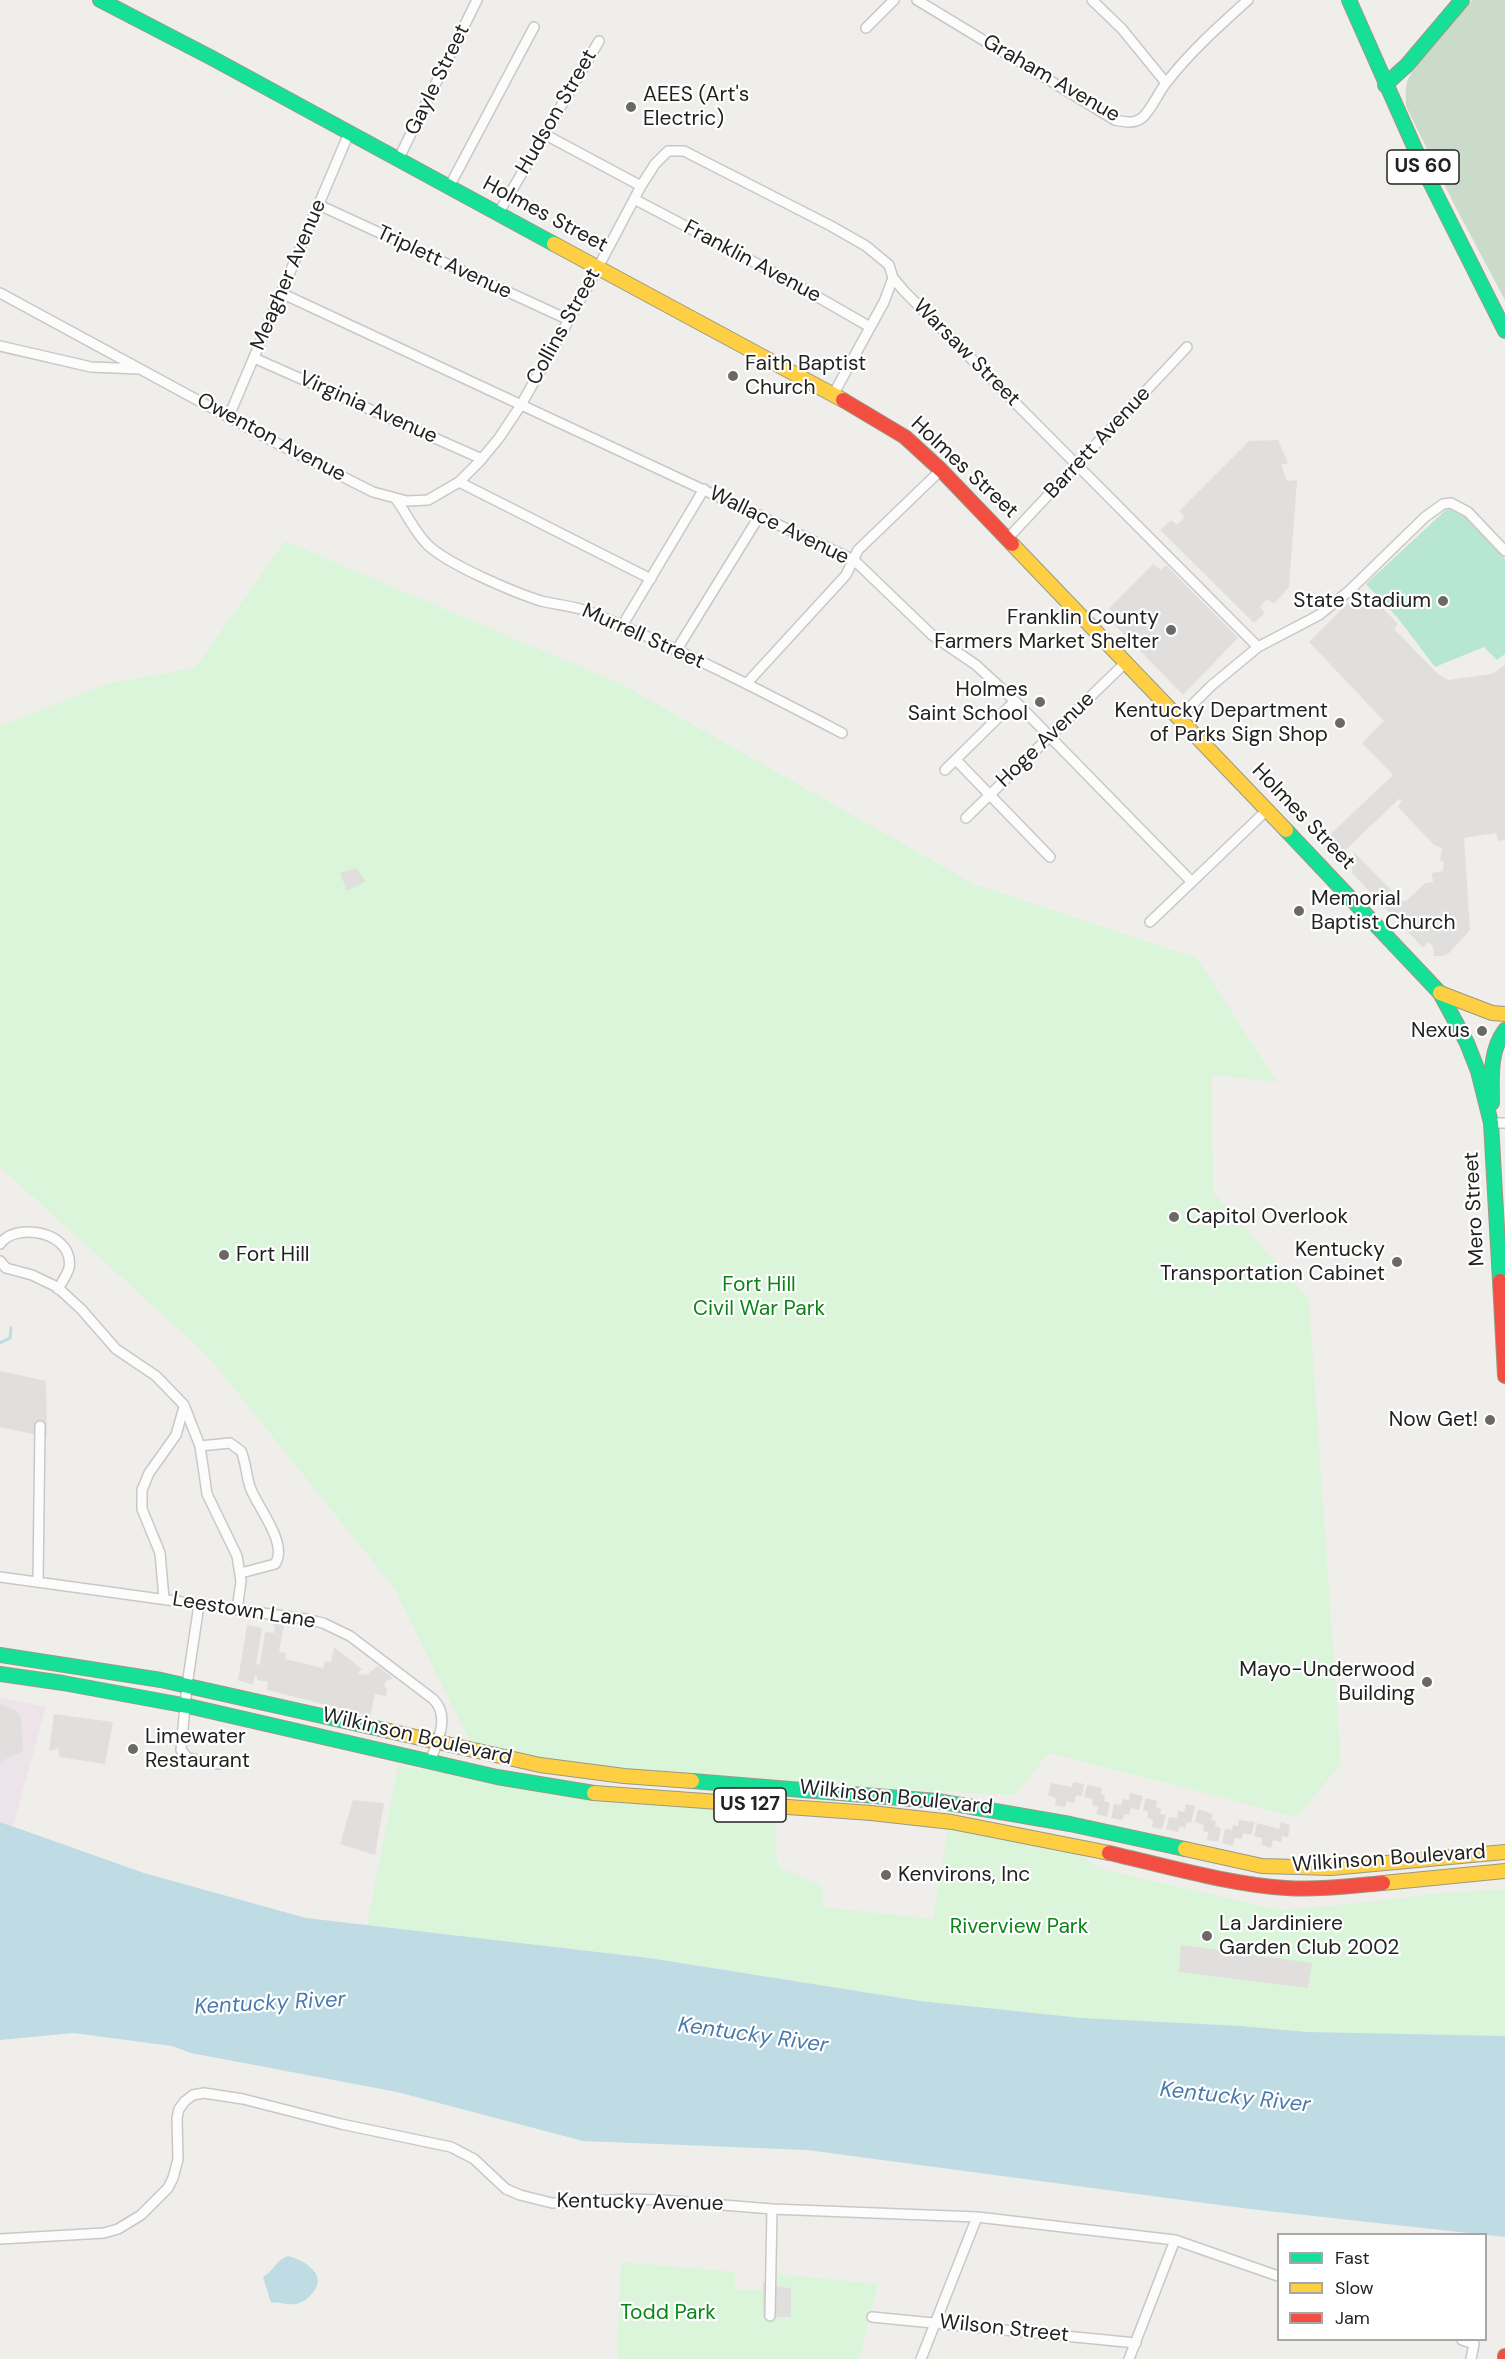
<!DOCTYPE html>
<style>
body{margin:0}
#map{position:relative;width:1505px;height:2359px;overflow:hidden;background:#f0eeeb;font-family:"DM Sans",sans-serif}
canvas{display:block}
.legend{position:absolute;left:1277px;top:2233px;width:210px;height:108px;box-sizing:border-box;background:#fff;border:2px solid #a7a7a7;margin:0;padding:8px 10px;list-style:none;font-size:18px;color:#222}
.legend li{display:flex;align-items:center;gap:12px;height:30px}
.legend b{width:30px;border:2px solid #a7a7a7}
</style>
<div id="map">
<canvas width="1505" height="2359"></canvas>
<ul class="legend">
<li><b style="height:8px;background:#16e098"></b>Fast</li>
<li><b style="height:8px;background:#ffcf43"></b>Slow</li>
<li><b style="height:8px;background:#f24e42"></b>Jam</li>
</ul>
</div>
<script>
const ctx = document.querySelector('canvas').getContext('2d');
ctx.lineJoin = 'round';
function fill(path, color) { ctx.fillStyle = color; ctx.fill(path, 'evenodd'); }
function trace(path, color, width, dash) { ctx.strokeStyle = color; ctx.lineWidth = width; ctx.lineCap = dash ? 'butt' : 'round'; ctx.setLineDash(dash || []); ctx.stroke(path); }
function drawText(font, color, halo, rows, align = 'center') {
  ctx.font = font + ' "DM Sans",sans-serif'; ctx.lineWidth = 4.5; ctx.setLineDash([]); ctx.textBaseline = 'middle'; ctx.strokeStyle = halo; ctx.fillStyle = color; for (const [text, x, y, turn = 0] of rows) {
    ctx.save(); ctx.translate(x, y); ctx.rotate((+turn || 0) * Math.PI / 180); ctx.textAlign = isNaN(turn) ? turn : align; if (halo) ctx.strokeText(text, 0, 0); ctx.fillText(text, 0, 0); ctx.restore();
  }
}
const residential = new Path2D(`
 M1073,1782L1084,1784L1082,1796L1076,1795L1074,1803L1067,1801L1065,1807L1055,1805L1056,1798L1048,1795L1051,1783L1072,1787Z
 M1087,1785L1102,1788L1101,1794L1105,1796L1104,1801L1110,1803L1107,1817L1096,1814L1098,1807L1092,1805L1093,1799L1084,1797Z
 M1130,1793L1143,1796L1139,1810L1131,1808L1129,1815L1125,1814L1122,1820L1111,1818L1114,1804L1121,1805L1123,1799L1129,1800Z
 M1146,1798L1157,1801L1156,1807L1161,1809L1160,1814L1166,1815L1162,1829L1152,1827L1153,1820L1147,1818L1148,1812L1143,1810Z
 M1186,1804L1195,1806L1191,1823L1187,1822L1185,1828L1180,1826L1178,1832L1166,1829L1169,1817L1177,1818L1178,1811L1184,1812Z
 M1198,1809L1213,1814L1211,1820L1216,1821L1215,1826L1221,1828L1218,1842L1207,1840L1208,1832L1203,1831L1204,1825L1195,1822Z
 M1239,1820L1255,1822L1251,1835L1243,1833L1242,1839L1235,1838L1233,1846L1222,1843L1225,1829L1232,1830L1233,1825L1238,1826Z
 M1281,1822L1290,1825L1288,1837L1282,1836L1281,1842L1273,1840L1271,1848L1262,1845V1838L1254,1836L1257,1823L1279,1829Z`);
const industrial = new Path2D(`
 M0,1697L46,1707L13,1826L0,1822Z`);
const cemetery = new Path2D(`
 M1472,0H1505V300L1456,208L1406,106C1406,97 1405,90 1407,82C1413,64 1457,17 1472,0Z`);
const park = new Path2D(`
 M285,541L623,685L974,884L1197,958L1277,1082L1212,1075L1213,1192L1309,1300L1341,1764L1297,1817L1049,1753L1015,1795L608,1775L475,1752L394,1588L207,1355L0,1167V726L110,683L195,668Z
 M398,1766L775,1817L777,1866L823,1887L822,1907L933,1919L948,1828L1076,1852L1100,1869L1280,1910L1369,1902L1442,1893L1505,1889V2036L1307,2032L1241,2026L1082,2018L920,2001L649,1958L367,1925Z
 M621,2262L735,2272V2290H776L778,2274L878,2284L859,2359H617Z`);
const pitch = new Path2D(`
 M1448,508L1464,516L1505,559V654L1497,660L1484,647L1435,667L1397,617L1366,584Z`);
const parking = new Path2D(`
 M1278,440L1288,463L1281,465L1287,481L1297,480L1289,587L1274,604L1267,599L1260,607L1265,613L1254,623L1160,530L1171,520L1177,525L1185,517L1179,511L1249,441Z
 M1153,564L1161,570L1166,565L1238,638L1183,695L1111,621L1115,615L1109,608Z
 M1366,591L1398,624L1394,629L1438,674L1448,680L1492,674L1505,665V840L1498,841L1496,833L1464,838L1470,930L1448,954L1441,956H1434L1433,946L1428,942L1423,948L1352,873V860L1355,853L1401,900L1406,901L1425,883L1433,882L1432,873L1443,871L1444,862L1440,861L1442,848L1434,845L1398,807L1402,800L1399,799L1336,859L1321,843L1393,775L1362,743L1384,721L1309,642L1351,600Z
 M356,868L366,881L347,891L340,873Z
 M0,1371L46,1381L47,1437L0,1427Z
 M270,1619L288,1623L284,1626L279,1652L286,1653L285,1659L323,1668L325,1661L331,1662L334,1647L362,1669L358,1673L359,1675L368,1674L378,1666L393,1678L385,1682L384,1685L387,1689L386,1696L375,1694L370,1716L267,1690L268,1682L257,1680V1676L255,1675L253,1685L238,1680L247,1625L262,1628L256,1664L260,1665L265,1632L274,1633L275,1627Z
 M0,1704L15,1710L21,1718L23,1751L0,1762Z
 M54,1714L113,1722L105,1764L59,1757V1748L49,1751Z
 M353,1800L384,1803L375,1855L340,1844Z
 M1181,1945L1312,1963L1308,1988L1179,1972Z
 M763,2282L791,2289V2317H763Z`);
const water = new Path2D(`
 M0,1822L144,1873L306,1918L649,1958L920,2001L1082,2018L1241,2026L1307,2032L1505,2036V2237L1250,2209L807,2150L583,2141L397,2092L191,2053L172,2046L73,2033L0,2040Z
 M288,2256C304,2260 327,2274 314,2291C310,2296 306,2301 299,2303C289,2307 281,2301 271,2303L263,2277C275,2270 274,2262 288,2256Z`);
const stream = new Path2D(`
 M0,1343L10,1338L11,1328`);
const street = new Path2D(`
 M917,0L1115,120C1124,122 1134,124 1142,118C1152,109 1158,93 1166,83C1190,52 1219,26 1248,0
 M1092,0L1122,29L1166,83
 M866,28L894,0
 M544,134L641,186
 M398,160L477,0
 M449,187L534,27
 M634,199L790,281L870,327
 M319,205L569,320
 M498,214L599,41
 M0,293L282,446L373,492L407,501L428,500L459,482L480,461L499,438L521,405L594,275L641,186L655,164L668,151H684L831,226L866,246L889,265L893,278L904,291L1258,647
 M281,293L854,560L932,635L976,665L1015,701L1192,882
 M0,346L91,367L140,369
 M254,358L482,459
 M833,395L884,302L893,278
 M229,416L349,133
 M459,482L651,579
 M396,499C407,514 416,535 430,547C452,566 513,592 541,601C558,605 574,606 590,612C676,647 760,690 842,733
 M1008,538L1187,347
 M622,626L704,489
 M676,651L760,515
 M747,683L846,575L858,550L941,470
 M1179,718L1211,686L1258,647L1319,615L1349,591L1425,517L1443,504L1451,503L1468,512L1505,551
 M956,760L1050,857
 M945,770L1015,701
 M966,818L1126,662
 M1150,922L1267,810
 M1491,1123H1505
 M0,1244C16,1221 75,1232 69,1268C67,1275 62,1282 58,1289
 M0,1261L6,1268L32,1275L57,1287L81,1309L116,1349L156,1376L184,1405L200,1446L207,1494L237,1556L241,1581L237,1610
 M200,1446L230,1443L241,1451C246,1462 246,1475 250,1487C257,1507 289,1544 275,1564L241,1573
 M0,1577L306,1619L323,1623L350,1636L433,1699C451,1716 437,1742 430,1762
 M38,1582L40,1426
 M164,1599L160,1553L142,1509V1490L149,1473L176,1435L184,1407
 M199,1605L187,1685L181,1750L188,1758L219,1764
 M0,2239L104,2233L118,2229L141,2215L168,2188L173,2178L178,2159L177,2118L179,2109L185,2101L193,2095L204,2093L243,2099L341,2124L451,2147L474,2159L506,2189L520,2195L552,2203L631,2199L662,2200L772,2209L977,2217L1175,2240L1278,2276
 M770,2316L772,2209
 M872,2317L1136,2343
 M1462,2340L1474,2344L1471,2359
 M921,2359L977,2217
 M1129,2359L1175,2240`);
const fast = new Path2D(`
 M100,0L212,58L554,244
 M1349,0L1428,178L1505,331
 M1385,85L1407,65L1462,0
 M1286,830L1440,993L1467,1043L1478,1071L1491,1123L1500,1281
 M1492,1103C1492,1077 1489,1052 1505,1030
 M0,1655L161,1680L389,1731
 M0,1674L63,1683L188,1706L497,1777L594,1793
 M692,1781L937,1801L1070,1824L1185,1849`);
const slow = new Path2D(`
 M554,244L843,400
 M1012,544L1286,830
 M1440,993L1492,1013L1505,1014
 M389,1731L540,1765L624,1776L692,1781
 M594,1793L871,1813L952,1822L1109,1853
 M1185,1849L1262,1866L1331,1868L1505,1852
 M1383,1883L1505,1871`);
const jam = new Path2D(`
 M843,400L905,437L941,470L1012,544
 M1500,1281L1505,1376
 M1109,1853C1167,1866 1227,1884 1286,1888C1319,1890 1351,1886 1383,1883
 M1505,2356V2359`);
const markers = [
 [631,107,6,"#6a6968"],
 [733,376,6,"#6a6968"],
 [1443,601,6,"#6a6968"],
 [1171,630,6,"#6a6968"],
 [1040,702,6,"#6a6968"],
 [1340,723,6,"#6a6968"],
 [1299,911,6,"#6a6968"],
 [1482,1031,6,"#6a6968"],
 [1174,1217,6,"#6a6968"],
 [224,1255,6,"#6a6968"],
 [1397,1262,6,"#6a6968"],
 [1490,1420,6,"#6a6968"],
 [1427,1682,6,"#6a6968"],
 [133,1749,6,"#6a6968"],
 [886,1875,6,"#6a6968"],
 [1207,1936,6,"#6a6968"]
];
const shields = [
 [1423,167,72],
 [750,1805,72]
];
const shieldNames = [
 ["US 60",1423,167],
 ["US 127",750,1805]
];
const streetNames = [
 ["Graham Avenue",1051,79,30],
 ["Gayle Street",438,80,-64],
 ["Hudson Street",557,112,-60],
 ["Holmes Street",545,215,28],
 ["Franklin Avenue",752,262,28],
 ["Triplett Avenue",444,263,25],
 ["Meagher Avenue",289,275,-67],
 ["Collins Street",564,327,-61],
 ["Warsaw Street",966,353,45],
 ["Virginia Avenue",368,408,24],
 ["Owenton Avenue",271,438,28],
 ["Barrett Avenue",1098,443,-47],
 ["Holmes Street",964,468,43],
 ["Wallace Avenue",779,526,26],
 ["Murrell Street",643,637,24],
 ["Hoge Avenue",1046,740,-44],
 ["Holmes Street",1303,817,46],
 ["Mero Street",1475,1209,-93],
 ["Leestown Lane",244,1611,9],
 ["Wilkinson Boulevard",417,1737,13],
 ["Wilkinson Boulevard",896,1798,6],
 ["Wilkinson Boulevard",1389,1859,-4],
 ["Kentucky Avenue",640,2203,1],
 ["Wilson Street",1004,2329,6]
];
const poiNames = [
 ["AEES (Art's",643,95],
 ["Electric)",643,119],
 ["Faith Baptist",745,364],
 ["Church",745,388],
 ["State Stadium",1431,601,"right"],
 ["Franklin County",1159,618,"right"],
 ["Farmers Market Shelter",1159,642,"right"],
 ["Holmes",1028,690,"right"],
 ["Saint School",1028,714,"right"],
 ["Kentucky Department",1328,711,"right"],
 ["of Parks Sign Shop",1328,735,"right"],
 ["Memorial",1311,899],
 ["Baptist Church",1311,923],
 ["Nexus",1470,1031,"right"],
 ["Capitol Overlook",1186,1217],
 ["Kentucky",1385,1250,"right"],
 ["Transportation Cabinet",1385,1274,"right"],
 ["Fort Hill",236,1255],
 ["Now Get!",1478,1420,"right"],
 ["Mayo-Underwood",1415,1670,"right"],
 ["Building",1415,1694,"right"],
 ["Limewater",145,1737],
 ["Restaurant",145,1761],
 ["Kenvirons, Inc",898,1875],
 ["La Jardiniere",1219,1924],
 ["Garden Club 2002",1219,1948]
];
const parkNames = [
 ["Fort Hill",759,1285],
 ["Civil War Park",759,1309],
 ["Riverview Park",1019,1927],
 ["Todd Park",668,2313]
];
const waterNames = [
 ["Kentucky River",270,2004,-3],
 ["Kentucky River",753,2036,8],
 ["Kentucky River",1235,2098,6]
];
fill(residential, '#dfdedc');
fill(industrial, '#ede4e9');
fill(cemetery, '#cadbca');
fill(park, '#daf5da');
fill(pitch, '#b7e6d2');
fill(parking, '#e0dfde');
fill(water, '#bfdbe3');
trace(stream, '#bfdbe3', 3);
trace(street, '#c9c8c7', 12);
trace(fast, '#999a82', 16);
trace(slow, '#999a82', 16);
trace(jam, '#999a82', 16);
trace(street, '#fdfcfc', 9);
trace(fast, '#16e098', 14);
trace(slow, '#ffcf43', 14);
trace(jam, '#f24e42', 14);
for (const [x, y, r, color] of markers) { const dot = new Path2D(); dot.arc(x, y, r, 0, 2 * Math.PI); ctx.fillStyle = color; ctx.fill(dot); trace(dot, '#fff', 2); }
for (const [x, y, w] of shields) { const box = new Path2D(); box.roundRect(x - w / 2, y - 17, w, 34, 4.5); ctx.fillStyle = '#fff'; ctx.fill(box); trace(box, '#222', 1.5); }
drawText('bold 20px', '#222', null, shieldNames);
drawText('21px', '#222', '#fff', streetNames);
drawText('21px', '#222', '#fff', poiNames, 'left');
drawText('21px', '#0c8416', '#fff', parkNames);
drawText('italic 22px', '#4a7aab', '#fff', waterNames);
</script>
